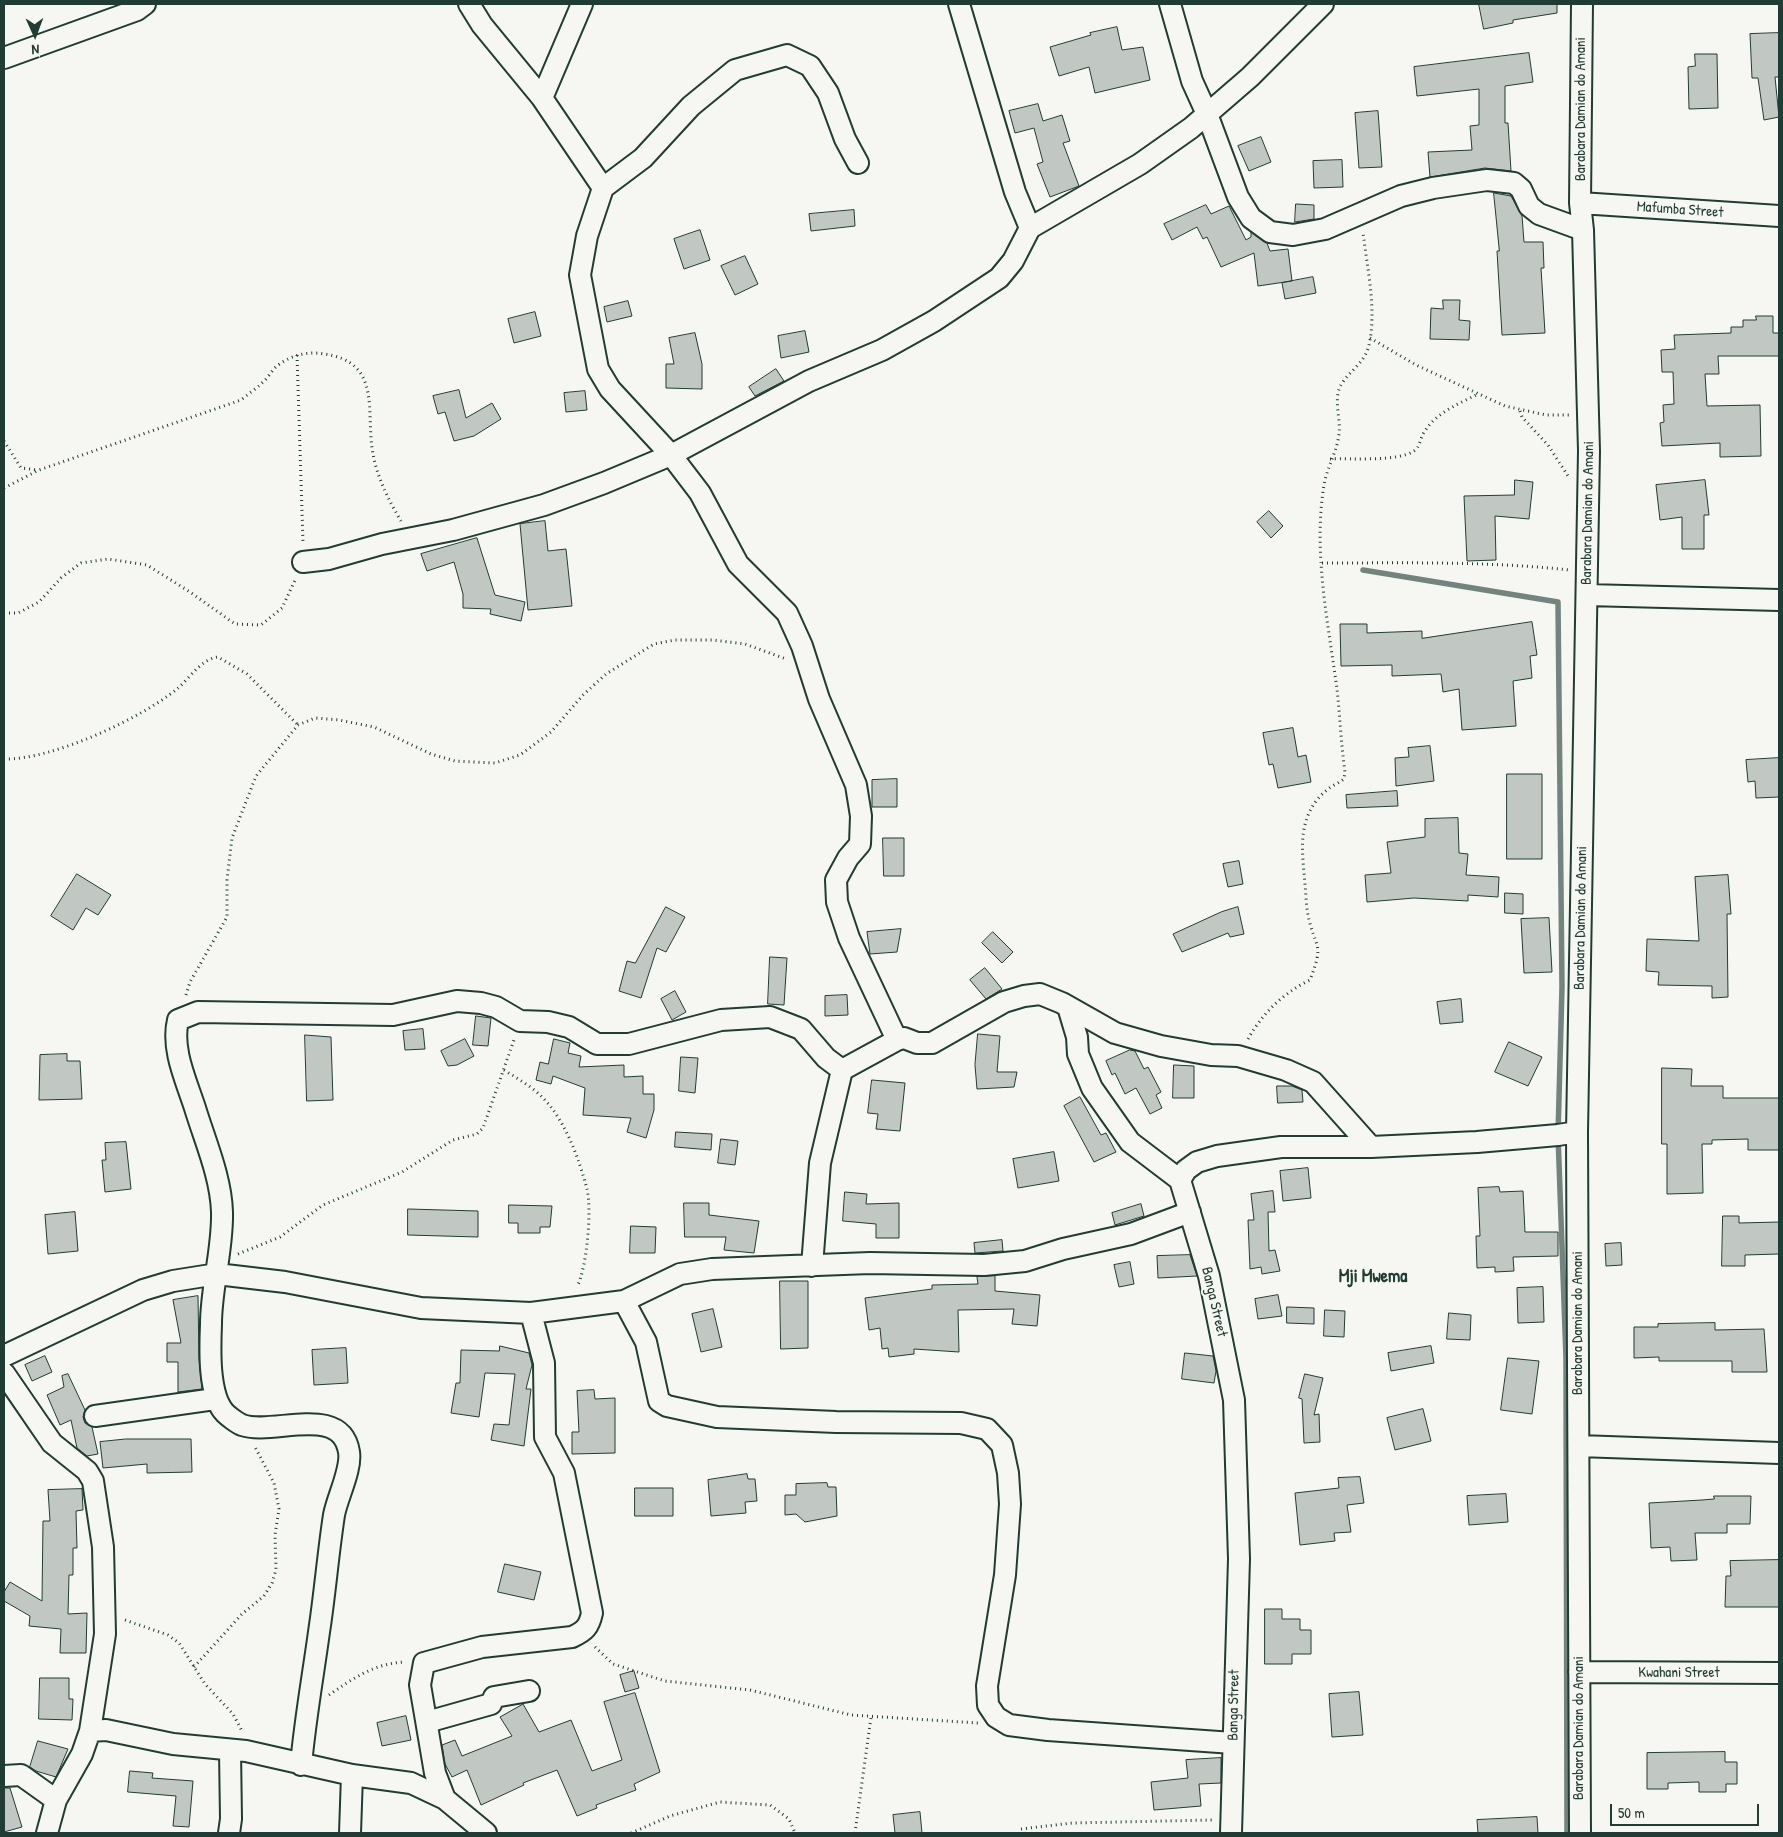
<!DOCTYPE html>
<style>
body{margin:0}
#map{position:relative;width:1783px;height:1837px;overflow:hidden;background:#f6f6f2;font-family:"Patrick Hand",sans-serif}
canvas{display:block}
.frame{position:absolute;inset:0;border:5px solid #1f3d34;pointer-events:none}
.north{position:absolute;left:10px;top:10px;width:50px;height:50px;-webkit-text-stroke:4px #f6f6f2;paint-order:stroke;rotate:178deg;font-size:14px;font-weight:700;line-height:20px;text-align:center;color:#1f3d34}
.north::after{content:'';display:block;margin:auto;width:18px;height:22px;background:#1f3d34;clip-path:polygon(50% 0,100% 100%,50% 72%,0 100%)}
.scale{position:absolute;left:1610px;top:1804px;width:149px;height:22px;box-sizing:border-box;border:2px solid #1f3d34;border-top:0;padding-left:6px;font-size:15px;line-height:18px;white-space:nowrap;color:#1f3d34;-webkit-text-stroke:4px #f6f6f2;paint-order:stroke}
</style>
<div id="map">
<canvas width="1783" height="1837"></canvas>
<div class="frame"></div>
<div class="north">N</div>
<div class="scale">50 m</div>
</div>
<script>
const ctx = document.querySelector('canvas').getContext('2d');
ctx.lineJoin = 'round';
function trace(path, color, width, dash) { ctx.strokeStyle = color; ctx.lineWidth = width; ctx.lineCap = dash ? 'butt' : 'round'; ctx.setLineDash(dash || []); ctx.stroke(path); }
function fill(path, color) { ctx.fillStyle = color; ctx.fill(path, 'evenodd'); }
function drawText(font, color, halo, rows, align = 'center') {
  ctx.font = font + ' "Patrick Hand",sans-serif'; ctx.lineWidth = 4; ctx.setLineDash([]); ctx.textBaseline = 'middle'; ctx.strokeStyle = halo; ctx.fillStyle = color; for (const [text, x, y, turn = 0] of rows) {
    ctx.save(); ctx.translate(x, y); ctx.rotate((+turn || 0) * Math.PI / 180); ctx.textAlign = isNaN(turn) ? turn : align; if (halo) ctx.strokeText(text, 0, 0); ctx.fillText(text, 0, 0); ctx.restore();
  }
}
const stream = new Path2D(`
 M1363,570L1558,602L1562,987L1558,1135L1566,1358L1567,1833`);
const building = new Path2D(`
 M1479,4H1557V13L1513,20V23L1484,29Z
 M1117,27L1122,50L1143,47L1150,80L1095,93L1089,67L1059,76L1050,47L1091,35L1090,33Z
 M1779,33V77H1775L1779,117L1764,120L1758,78H1752L1750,34Z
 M1529,53L1533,82L1505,86V123H1508L1511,171L1485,168L1430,177L1428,152L1472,150L1470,126L1479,125V89L1417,96L1414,67Z
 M1695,54H1717L1718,108L1689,109L1688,67L1695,66Z
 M1038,104L1043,121L1062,115L1070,141L1063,143L1079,186L1050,197L1037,164L1043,162L1034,128L1015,133L1009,111Z
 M1378,111L1382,167L1359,168L1355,113Z
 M1261,137L1271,162L1249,171L1238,146Z
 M1342,160L1343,187L1314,188L1313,161Z
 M1494,193L1511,196L1522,216L1524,242H1543L1544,268H1541L1545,333L1502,335L1497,251H1499Z
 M1296,204L1314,205V219L1295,222Z
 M1206,205L1211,214L1229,206L1246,240L1251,237V232L1267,243L1270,251L1288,249L1292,281L1258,286L1254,253L1221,267L1207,237L1203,239L1197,227L1172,240L1164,224Z
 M854,210L855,226L811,231L809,214Z
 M700,230L710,260L684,269L674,239Z
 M745,256L758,284L735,295L721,266Z
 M1313,277L1316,293L1285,299L1282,283Z
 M1443,300H1460L1459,320L1470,321L1469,340L1430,339L1431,308L1443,309Z
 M628,301L632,316L607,322L604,307Z
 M535,312L541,336L514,343L508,319Z
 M1756,316H1773V333H1779V356H1718L1719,374H1705L1707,406L1760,405L1761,456L1720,457V443L1662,446L1660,423L1664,422L1663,405L1674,404L1673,372H1662L1661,350L1675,349L1674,335L1731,333V327H1743V320H1756Z
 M805,331L809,352L781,358L778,336Z
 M695,333L702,364V389L666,388V364H674L669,338Z
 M776,369L784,381L755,396L749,387Z
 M459,390L466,418L492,403L501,419L474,436L454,441L445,412L438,414L433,396Z
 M585,391L587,410L566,412L564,393Z
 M1515,480L1533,482L1529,519L1495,516L1496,560L1467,561L1464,496L1514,495Z
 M1705,480L1709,515H1704V549H1682V517L1660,520L1656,485Z
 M1269,511L1283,526L1271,538L1257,522Z
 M545,521L548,551L566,549L572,606L528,610L520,524Z
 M477,538L495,595L525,602L521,621L490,614L491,609L463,608V594L454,562L427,571L421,554Z
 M1532,622L1537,655L1530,656L1532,678L1513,681L1516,726L1462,730L1459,689L1443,692L1441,674L1392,676V665L1341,666L1340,624H1367V633L1422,631V638Z
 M1293,728L1298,757L1306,755L1311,782L1278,788L1273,764L1269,765L1263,733Z
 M1430,746L1434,781L1396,786L1395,758L1409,757L1408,748Z
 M1779,758V797L1756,798L1755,781L1748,782L1746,760Z
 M1507,774H1542V859H1507Z
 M897,779V807H872V780Z
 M1397,791L1398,806L1347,808L1346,795Z
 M1458,818L1459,853L1468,854L1466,875L1499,877L1498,897L1468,895V901L1414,898L1367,902L1365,875L1391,873L1387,842L1425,837V819Z
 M883,838H904V876H884Z
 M1239,861L1243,884L1228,887L1223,864Z
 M77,874L111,895L98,915L86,908L73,930L51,916Z
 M1728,875L1731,914H1727L1728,997L1712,998V986L1658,985L1659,972L1646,971L1647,939L1699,941L1695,877Z
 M1505,893L1523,894V914L1505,913Z
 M666,907L685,917L666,952L657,948L641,998L619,991L627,961L635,963Z
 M1238,907L1244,934L1230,937L1228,933L1182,952L1173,934L1221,912Z
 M1549,918L1552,972L1524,973L1521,919Z
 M901,929L897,952L870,954L867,932Z
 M993,932L1013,952L1002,963L982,943Z
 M770,957L787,958L784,1005L768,1004Z
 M985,968L1002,989L986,999L970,980Z
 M675,991L686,1012L672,1020L661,999Z
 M847,995L848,1015L825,1016V996Z
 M1461,999L1463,1022L1440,1024L1437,1002Z
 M476,1016L491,1018L488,1046L473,1045Z
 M423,1029L425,1049L405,1050L403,1031Z
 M978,1034L1000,1036L997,1072H1017L1014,1087L977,1089L975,1065Z
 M305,1035L331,1037L333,1100L307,1101Z
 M465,1039L474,1056L457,1065L448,1066L441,1051Z
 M554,1039L570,1043L568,1053L581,1056L579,1067L624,1065V1077L643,1076V1094H654V1110L646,1138L627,1132L631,1118L583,1115L585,1088L553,1076L551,1084L536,1080L540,1062L548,1064Z
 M1509,1042L1542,1057L1528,1086L1495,1072Z
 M1130,1050L1135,1051L1144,1069L1148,1067L1161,1092L1156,1095L1162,1108L1150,1114L1136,1088L1125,1094L1115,1073L1112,1075L1106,1061Z
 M67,1054V1061H80L82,1099L39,1100L40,1055Z
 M681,1057L698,1058L695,1093L679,1091Z
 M1174,1065L1194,1066V1098H1173Z
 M1662,1068L1692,1069L1691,1086H1723V1098H1779V1150H1748V1139L1712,1140V1144H1702L1703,1193L1667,1194V1144H1662Z
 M872,1080L905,1083L900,1131L876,1129L878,1114L868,1113Z
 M1277,1086H1292L1302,1090L1303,1102L1278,1103Z
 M1080,1097L1101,1135L1106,1133L1116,1152L1094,1162L1064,1106Z
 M676,1132L712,1134L711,1150L675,1147Z
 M721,1139L738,1141L735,1165L718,1163Z
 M126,1142L131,1189L105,1192L102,1160H106L105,1143Z
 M1054,1152L1059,1181L1018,1188L1013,1159Z
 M1308,1168L1311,1198L1283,1201L1280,1171Z
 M1499,1187L1500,1192L1523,1191L1525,1232H1558V1256L1513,1257L1514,1271L1495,1272V1267L1477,1268L1476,1236H1480L1478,1188Z
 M1273,1191L1275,1212H1268L1269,1251L1275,1250L1280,1271L1262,1274L1261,1267L1250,1269L1248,1220H1254L1251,1194Z
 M845,1192L867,1194L866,1204L899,1203V1238H876V1224L843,1221Z
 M684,1203H709V1215L759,1221L754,1253L724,1250L726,1237H685Z
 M1141,1204L1144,1216L1115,1225L1112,1213Z
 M509,1205L552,1206L550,1227H540V1233H518V1223H509Z
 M408,1209L478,1211V1237L408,1235Z
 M75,1212L78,1251L48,1254L45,1215Z
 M1723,1216H1739V1223L1779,1222V1254L1745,1255V1266H1722Z
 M631,1226L656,1227L655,1253H630Z
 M1002,1240L1003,1251L975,1253L974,1243Z
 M1621,1243L1622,1265L1606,1266L1605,1244Z
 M1190,1255L1197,1276L1158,1278L1157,1256Z
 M1130,1262L1134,1284L1119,1287L1114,1265Z
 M995,1276V1291L1040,1295L1037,1326L1012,1324L1014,1309L958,1310L959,1352L914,1349V1354L889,1357L888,1348L882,1349L880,1328L869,1330L865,1298L932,1289V1285L978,1284L977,1277Z
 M780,1281H808V1348L781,1349Z
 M1543,1287L1544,1322L1518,1323L1517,1288Z
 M1278,1295L1282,1316L1258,1319L1255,1299Z
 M198,1296L199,1359L202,1389L178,1392V1362H167V1343H181L173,1300Z
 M1287,1307L1314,1308V1324L1287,1323Z
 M713,1309L722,1347L701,1352L692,1314Z
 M1325,1310L1345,1311L1344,1337L1324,1336Z
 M1449,1313L1471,1315L1470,1340L1447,1339Z
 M1715,1323V1330L1764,1329L1767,1372H1732V1361H1659V1357L1634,1358V1327H1658V1324Z
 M500,1346L529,1353L532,1365L526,1389H531L524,1446L491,1440L494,1424L509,1425L515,1374L485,1373L479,1417L451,1413L456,1383H460L461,1350L499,1351Z
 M1431,1346L1434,1363L1391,1371L1388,1353Z
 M346,1348L348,1383L314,1385L312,1350Z
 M1185,1353L1213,1356L1216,1371L1214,1383L1182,1379Z
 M45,1356L52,1372L32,1381L25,1365Z
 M1508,1358L1539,1361L1532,1414L1501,1410Z
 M68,1374L85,1410L83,1417L85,1423L92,1427L98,1454L87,1456L77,1448L71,1420L60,1425L47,1395L64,1387L62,1376Z
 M1305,1374L1323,1378L1314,1415L1319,1414L1320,1442L1304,1443L1302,1399L1299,1398Z
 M594,1390L595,1399L615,1398V1453L572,1454V1432H579L577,1391Z
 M1423,1409L1431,1441L1395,1450L1387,1418Z
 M126,1439H191L192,1472L147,1473V1464L103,1468L100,1442Z
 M747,1474L748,1479H755L757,1501L745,1502L746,1513L711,1516L708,1480Z
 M1360,1477L1364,1503L1347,1505L1351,1532L1334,1533L1335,1541L1300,1545L1295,1493L1339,1488L1338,1478Z
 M827,1483L828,1487H836L837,1516L805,1522L796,1514L785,1515V1495H796V1484Z
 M635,1488H673V1516H635Z
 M82,1489L83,1510L76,1511L77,1548H73V1575H69L68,1614L87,1613L86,1653H60L61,1629L29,1626L30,1616L4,1601V1592L10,1582L42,1601L43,1521H50L48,1490Z
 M1506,1494L1508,1522L1469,1525L1467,1496Z
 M1714,1496H1751L1750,1524H1727V1533H1695L1697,1560L1671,1561L1670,1547L1651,1548L1649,1503L1702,1500L1714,1499Z
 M1779,1560V1607H1725L1726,1576H1731L1730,1561Z
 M505,1564L541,1572L534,1600L498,1592Z
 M1265,1609H1282V1619H1300V1630H1311V1654H1292V1664H1265Z
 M634,1671L639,1688L625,1692L620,1675Z
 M40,1678H69V1699H73L72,1720L39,1719Z
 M1359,1692L1363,1735L1332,1737L1329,1694Z
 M635,1693L660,1772L634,1784L636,1790L596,1805L597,1808L577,1816L557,1770L523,1783L524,1785L481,1805L467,1770L452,1777L445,1764L442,1745L455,1740L462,1756L512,1736L500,1717L523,1704L539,1732L571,1720L592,1771L622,1760L604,1702Z
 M406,1716L411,1740L382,1746L377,1723Z
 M38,1741L68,1749L56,1777L36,1771L30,1767Z
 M1725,1752V1762H1737V1784H1726V1792H1699V1782L1668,1783V1789H1647V1753Z
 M1221,1758V1783L1199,1784L1201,1806L1154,1810L1151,1782L1188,1778L1186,1760Z
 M130,1771L153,1773L152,1778L193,1781L189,1827L173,1826L176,1796L128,1792Z
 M4,1788H10L22,1827L4,1832Z
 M920,1812L922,1833H895L893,1815Z
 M1537,1817L1538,1833H1478L1477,1820Z`);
const path = new Path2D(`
 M1370,338L1416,365L1505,406L1546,415H1569
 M297,355L303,543
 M1520,411L1522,417L1548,445L1568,476
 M4,441L21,468L38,470
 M1330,459C1352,458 1397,462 1414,451C1421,446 1420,437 1425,431C1436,413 1460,403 1478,394
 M4,488L39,470L241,400C248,394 256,389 262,383C268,378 272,370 277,366C291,355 308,351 324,354C383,362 365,412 373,454C377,477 389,501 401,521
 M1322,563C1405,563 1487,561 1569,570
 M4,613H18L39,602L61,578L81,563L108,559L147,565L190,592L235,624L261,625L282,608L296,578
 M4,759C52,760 140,719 177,689C190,678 201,659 218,657L247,674L298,725
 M186,995L190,982L227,917V880L232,838L256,776L298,725L315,718L339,720L374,727L431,754L455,761L495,763L520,755L551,732L583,695L606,674L654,644L675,640H713L745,644L786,659
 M1248,1039C1262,1014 1283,993 1310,980C1325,941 1315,950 1308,915C1306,905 1306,894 1305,884C1302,849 1296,815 1328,789C1333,785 1339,783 1344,779L1345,772C1341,744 1340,716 1337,689C1328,622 1313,552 1324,485C1327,467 1337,452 1339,434C1341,419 1333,399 1341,385C1349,371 1365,363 1369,345C1377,310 1367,268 1363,232
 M504,1070C518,1079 533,1087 544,1099C566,1122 579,1159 587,1189C592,1210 587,1267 577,1287
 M238,1254L280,1237L323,1205L402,1172L453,1140L477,1134L483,1128L515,1037
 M125,1620L168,1635L179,1643L205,1684L233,1714L242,1731
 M595,1647L613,1664L665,1681L750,1690L851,1715L978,1723
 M194,1667L242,1614L264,1596L272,1583L276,1570L275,1535L279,1509L274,1483L255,1447
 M329,1695C352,1679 375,1663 405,1662
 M1021,1829L1072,1823L1212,1820
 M631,1833L670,1816L720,1802L770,1805L789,1819L795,1833
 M855,1833L871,1717`);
const minor = new Path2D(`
 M469,4L482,25L542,98L603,188
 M959,4L1015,192L1030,228
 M1170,4L1192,81L1207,114L1238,197L1251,218L1270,232L1293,235L1325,229L1401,196L1433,188L1487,180L1514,183L1521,189L1529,206L1539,214L1583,230
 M4,58L137,10L145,4
 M542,98L582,4
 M858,163L845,139L828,93L810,66L787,55L735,70L691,106L643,158L603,188L587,236L580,275L598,369L610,389L671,455L700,493L738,564L787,613L802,646L819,699L856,785L861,816L860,844L848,858L836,880L837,902L849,938L897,1040L904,1038L917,1043H932L1004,1002L1024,996L1040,994L1062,1003L1115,1033L1161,1046L1211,1055L1238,1056L1286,1070L1313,1082L1371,1147
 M1580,203L1779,216
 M303,562L329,559L382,544L453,530L544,505L604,483L671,455L809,381L882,350L934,321L999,278L1013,261L1030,228L1140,164L1191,128L1250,77L1323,4
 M1587,595L1779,600
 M1068,1007L1077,1037L1078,1054L1092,1088L1130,1142L1180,1180
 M812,1266L820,1163L842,1070
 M624,1301L646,1342L659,1401L667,1406L717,1417L836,1422L961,1423L987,1429L1002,1445L1008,1473L1010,1504L1005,1575L987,1686L988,1705L996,1717L1009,1725L1048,1730L1233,1743
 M4,1356L143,1290L173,1281L217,1274L285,1282L421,1308L531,1313L624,1301L680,1274L712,1269L870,1263L984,1265L1025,1261L1063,1249L1131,1234L1190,1212
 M4,1373L52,1443L87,1471L93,1481L103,1547L105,1634L90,1731
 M95,1416L215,1399
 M1579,1446L1779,1453
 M1579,1672L1779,1673
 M427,1722L491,1704L494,1697L529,1691
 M301,1765C305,1720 313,1676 319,1632C325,1593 328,1554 334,1515C337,1498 352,1469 349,1452C341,1403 273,1436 242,1425C237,1423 228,1416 225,1413C208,1395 210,1348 211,1324C211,1287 223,1250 222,1212C221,1177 205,1141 195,1108C186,1080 171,1049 178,1020L198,1012L393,1015L457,1001L481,1003L496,1007L520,1021L548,1022L569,1027L597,1044H629L721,1020L770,1017L801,1029L826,1058L842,1070L897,1040
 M4,1776L21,1775L56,1800
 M445,1799L435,1773L420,1685L424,1663L482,1647L572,1637C585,1631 589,1627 592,1613L564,1473L545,1437L544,1363L531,1313
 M47,1833L56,1800L82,1754L90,1731L106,1730L173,1744L246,1751L352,1775L411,1783L445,1799L486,1833
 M229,1833L231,1819L230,1751
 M350,1833L352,1775
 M1231,1833L1239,1559L1234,1400L1209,1276L1180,1180L1186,1170L1197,1162L1217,1156L1281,1147H1371L1477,1142L1558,1135L1577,1132
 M1580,1833L1577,1132L1589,451L1583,230L1580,203L1582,4`);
const streetNames = [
 ["Barabara Damian do Amani",1581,109,-90],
 ["Mafumba Street",1680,210,4],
 ["Barabara Damian do Amani",1588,513,-89],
 ["Barabara Damian do Amani",1581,918,-89],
 ["Banga Street",1214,1302,77],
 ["Barabara Damian do Amani",1578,1323,-90],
 ["Kwahani Street",1679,1673],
 ["Banga Street",1234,1705,-89],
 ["Barabara Damian do Amani",1579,1728,-90]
];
const quarterNames = [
 ["Mji Mwema",1373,1277]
];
trace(stream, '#72847d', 5.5);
fill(building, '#c1c8c3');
trace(building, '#1f3d34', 1);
trace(minor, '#1f3d34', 24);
trace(path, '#1f3d34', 3, [1, 4]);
trace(minor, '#f6f6f2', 20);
drawText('15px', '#1f3d34', '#f6f6f2', streetNames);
drawText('bold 18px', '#1f3d34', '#f6f6f2', quarterNames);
</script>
